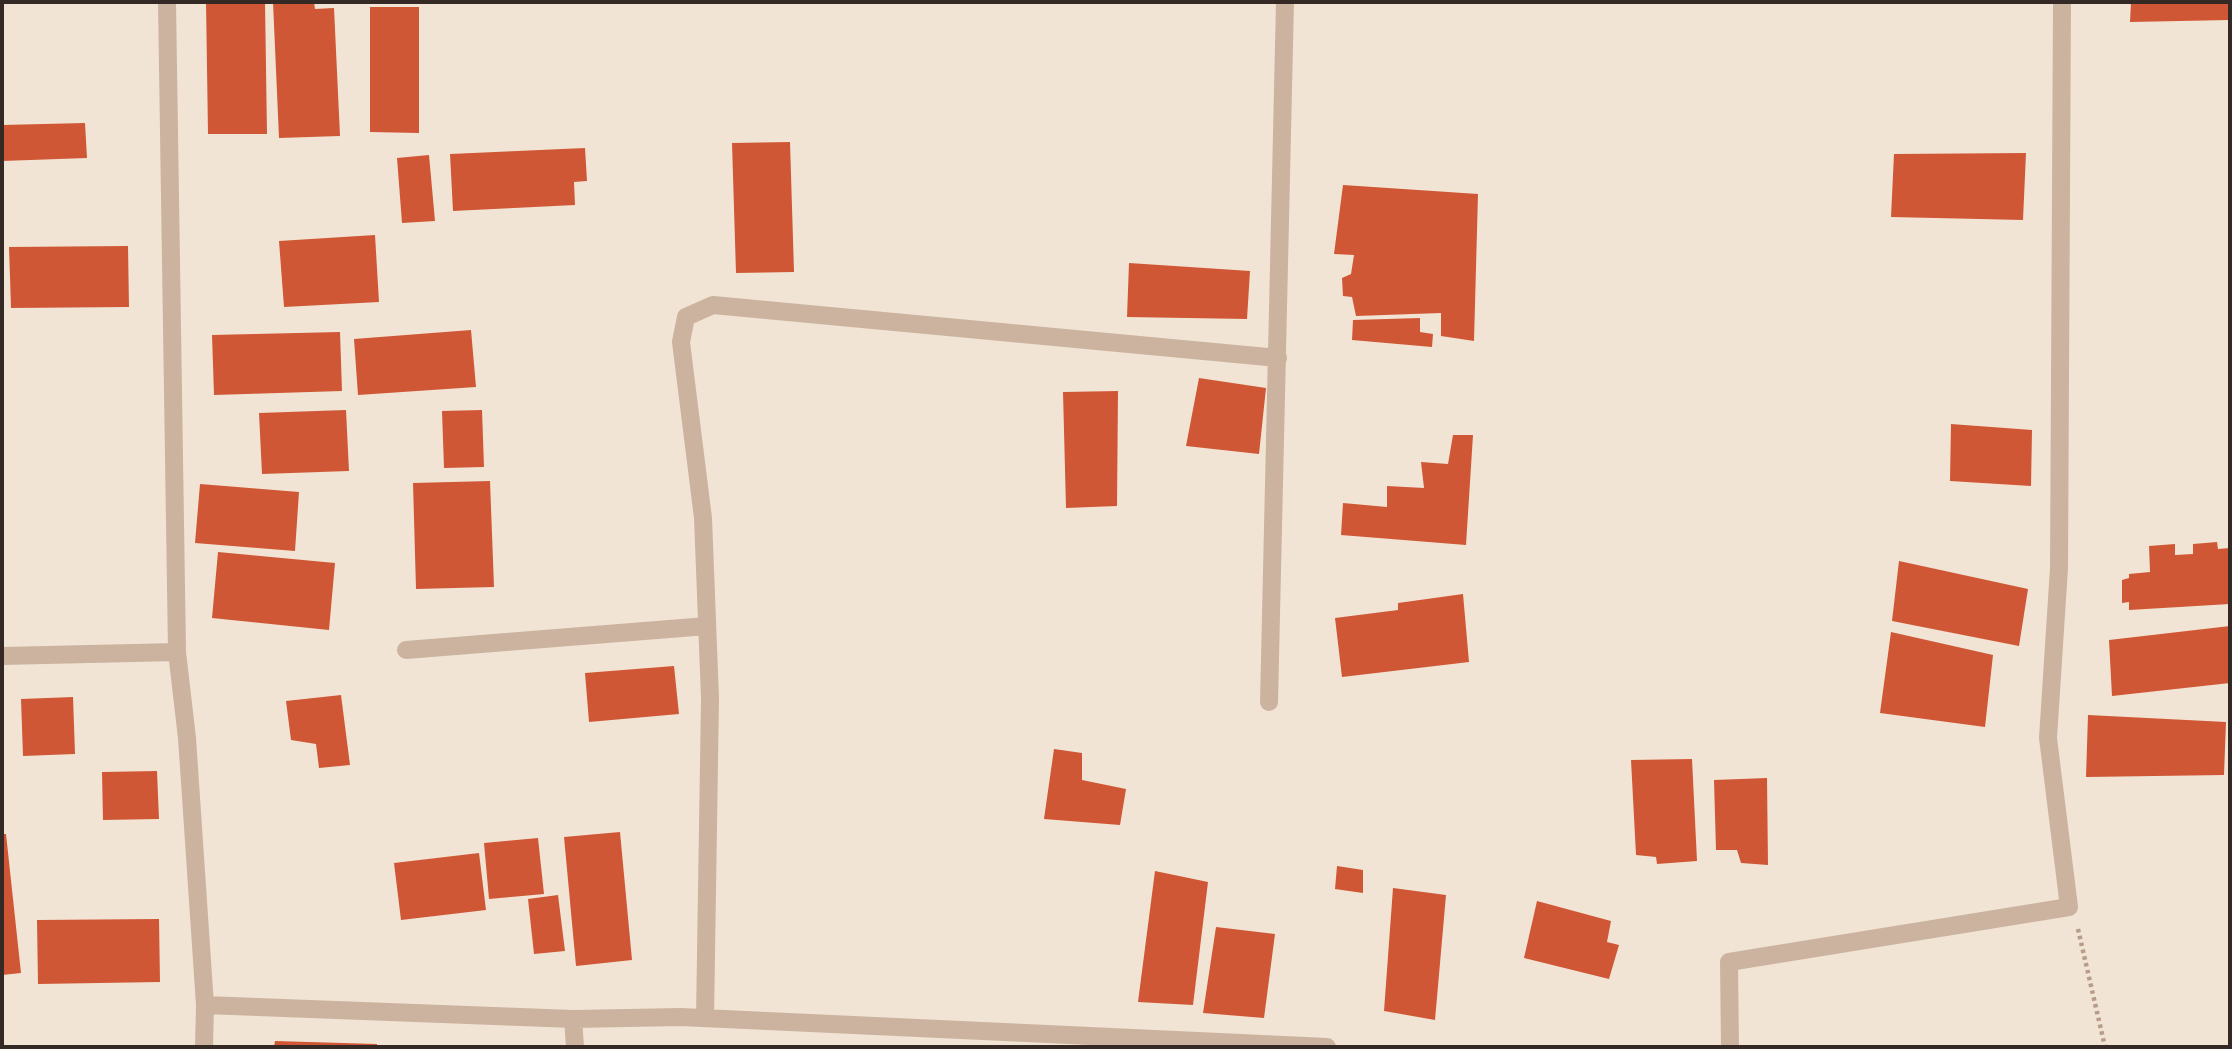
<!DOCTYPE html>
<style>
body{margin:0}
#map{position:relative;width:2232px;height:1049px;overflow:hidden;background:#f2e4d4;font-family:Poppins,sans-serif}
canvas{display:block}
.frame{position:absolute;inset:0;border:4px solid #342924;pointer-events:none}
</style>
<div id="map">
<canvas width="2232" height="1049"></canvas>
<div class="frame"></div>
</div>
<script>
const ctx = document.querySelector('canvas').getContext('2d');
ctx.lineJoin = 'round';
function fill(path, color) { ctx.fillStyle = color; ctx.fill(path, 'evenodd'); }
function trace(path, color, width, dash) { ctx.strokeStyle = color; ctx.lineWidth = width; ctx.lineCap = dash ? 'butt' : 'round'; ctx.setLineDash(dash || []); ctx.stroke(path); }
const building = new Path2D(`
 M206,2H265L267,134H208Z
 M273,2H314L315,9L334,8L340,136L279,138Z
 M2131,2H2230V20L2130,22Z
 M370,7H419V133L370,132Z
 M85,123L87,158L2,161V125Z
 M790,142L794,272L736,273L732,143Z
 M585,148L587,181L574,182L575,205L453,211L450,154Z
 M2026,153L2023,220L1891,217L1894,154Z
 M429,155L435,221L402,223L397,158Z
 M1343,185L1478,194L1474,341L1441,336V313L1356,316L1352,297L1343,296L1342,278L1351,274L1354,255L1334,254Z
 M375,235L379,302L284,307L279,241Z
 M128,246L129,307L11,308L9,247Z
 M1129,263L1250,271L1247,319L1127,317Z
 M1420,318V332L1433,334L1432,347L1352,340L1353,320Z
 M471,330L476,387L358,395L354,339Z
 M340,332L342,391L214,395L212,335Z
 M1199,378L1266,388L1259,454L1186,446Z
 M1118,391L1117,506L1066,508L1063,392Z
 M346,410L349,471L262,474L259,413Z
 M482,410L484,467L444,468L442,411Z
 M1951,424L2032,430L2031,486L1950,481Z
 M1453,435H1473L1466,545L1341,535L1343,503L1387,507V486L1424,488L1421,462L1448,464Z
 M490,481L494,587L416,589L413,483Z
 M200,484L299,492L295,551L195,543Z
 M2217,542L2218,549L2230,548V604L2129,610V602L2122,603V580L2129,578V574L2150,572L2149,546L2175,544V555L2193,554V544Z
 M218,552L335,563L329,630L212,618Z
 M1899,561L2028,589L2019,646L1892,621Z
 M1463,594L1469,662L1342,677L1335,618L1398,610V603Z
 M2230,626V683L2112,696L2109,640Z
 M1891,632L1993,655L1985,727L1880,713Z
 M674,666L679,714L589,722L585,673Z
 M341,695L350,765L319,768L316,744L291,740L286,701Z
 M73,697L75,754L23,756L21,699Z
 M2088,715L2226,722L2224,775L2086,777Z
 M1054,749L1082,753V780L1126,789L1120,825L1044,819Z
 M1692,759L1697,861L1657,864L1656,857L1636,855L1631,760Z
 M157,771L159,819L103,820L102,772Z
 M1767,778L1768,865L1741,863L1737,850H1716L1714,780Z
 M620,832L632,960L576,966L564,837Z
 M2,834H6L21,973L2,975Z
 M538,838L544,894L489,899L484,843Z
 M479,853L486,910L401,920L394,863Z
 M1337,866L1363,870V893L1335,889Z
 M1155,871L1208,882L1193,1005L1138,1002Z
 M1393,888L1446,895L1435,1020L1384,1011Z
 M558,895L565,951L534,954L528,899Z
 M1537,901L1611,921L1607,942L1619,945L1609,979L1524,958Z
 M159,919L160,982L38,984L37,920Z
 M1216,927L1275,934L1264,1018L1203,1013Z
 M275,1041L377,1044V1047H274Z`);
const path = new Path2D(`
 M2078,929L2105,1047`);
const minor = new Path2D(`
 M167,2L177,652L187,738L205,1005L204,1047
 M406,650L707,626
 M2,656L177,652
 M1269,702L1285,2
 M205,1005L573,1019L681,1017L1327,1047
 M705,1018L710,698L703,518L681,342L686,317L713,305L1278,358
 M573,1019L575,1047
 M1730,1047L1729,962L2069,907L2048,738L2059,568L2062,2`);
fill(building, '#d05735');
trace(path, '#b79c8a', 4.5, [3.5, 3.5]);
trace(minor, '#cbb3a0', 18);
</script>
